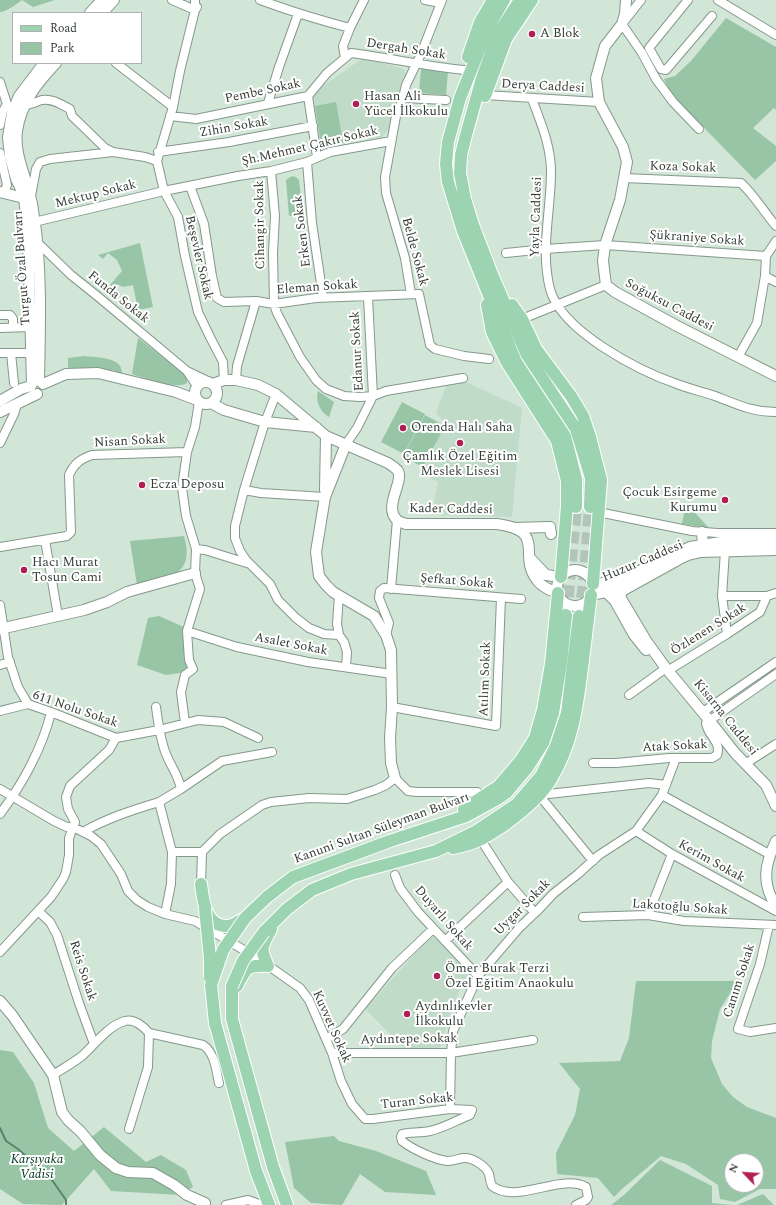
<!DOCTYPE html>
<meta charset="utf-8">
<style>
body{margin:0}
#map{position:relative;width:776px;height:1205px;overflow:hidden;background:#d2e6d8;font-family:Spectral,serif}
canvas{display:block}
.legend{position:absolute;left:12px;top:12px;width:130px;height:52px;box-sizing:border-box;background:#fff;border:1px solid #aeb1af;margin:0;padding:5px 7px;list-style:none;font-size:12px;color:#353d37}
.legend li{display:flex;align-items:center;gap:8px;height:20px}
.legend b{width:20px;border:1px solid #aeb1af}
.north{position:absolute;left:724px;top:1153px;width:40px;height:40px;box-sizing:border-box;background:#fff;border:1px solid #aeb1af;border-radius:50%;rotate:295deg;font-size:11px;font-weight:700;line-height:16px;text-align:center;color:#353d37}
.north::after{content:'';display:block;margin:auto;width:14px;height:18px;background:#af1f55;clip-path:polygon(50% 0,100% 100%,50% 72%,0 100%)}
</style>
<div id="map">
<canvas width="776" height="1205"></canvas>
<ul class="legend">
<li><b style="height:5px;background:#9cd4b2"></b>Road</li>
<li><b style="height:11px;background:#97c5a6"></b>Park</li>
</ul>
<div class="north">N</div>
</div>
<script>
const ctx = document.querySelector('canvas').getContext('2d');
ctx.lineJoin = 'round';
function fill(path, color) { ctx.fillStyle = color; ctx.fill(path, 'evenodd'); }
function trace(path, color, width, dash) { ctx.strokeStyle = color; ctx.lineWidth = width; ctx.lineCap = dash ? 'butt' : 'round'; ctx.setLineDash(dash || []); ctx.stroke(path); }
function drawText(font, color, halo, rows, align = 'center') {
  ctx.font = font + ' Spectral,serif'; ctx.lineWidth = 4; ctx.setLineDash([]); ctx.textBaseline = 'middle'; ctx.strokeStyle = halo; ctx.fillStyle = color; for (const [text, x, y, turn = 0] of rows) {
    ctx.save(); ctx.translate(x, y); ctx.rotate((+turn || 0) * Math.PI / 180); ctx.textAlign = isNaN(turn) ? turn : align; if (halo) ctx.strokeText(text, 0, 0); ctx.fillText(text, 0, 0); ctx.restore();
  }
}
const built = new Path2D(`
 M363,58L401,68L405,70V80L400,98L389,129L382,137L321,146L313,93Z
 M466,382L522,408L512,517L432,515L438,482L421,473L445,425L436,412L447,384Z
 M435,936L468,973L467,979L460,989L448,1019L441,1046L438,1049H405L365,1009L414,955L430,938Z`);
const green = new Path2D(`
 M0,0H55L33,7L22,0C15,5 8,11 0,12Z
 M726,18L776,47V110L774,108L753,128L776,146V161L755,180L671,94L664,79L675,76L691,61Z
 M421,69L448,71L446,95L419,93Z
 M336,102L343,142L321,145L315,106Z
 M292,176L296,177L299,180L303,214L289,216L286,180Z
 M140,243L153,307L138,310L133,285L123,287L117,284L111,290L110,285L122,271L117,260L108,253L103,259L98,255Z
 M138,338L182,372L187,378V383C175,390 145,378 132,374Z
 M84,356C97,358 122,356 122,373H116L114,370L110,372L82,370L81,368H79L75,370L68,369V358Z
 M318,391L334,402L329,417C320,412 315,401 318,391Z
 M402,402L425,414L404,454L381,442Z
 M425,415L445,426L423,467L403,457Z
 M686,503L709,528L682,524Z
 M184,536C196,577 166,578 137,585L130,541Z
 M159,616L184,627L187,670L186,672L166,675L137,665L148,618Z
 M636,981H738L720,1009L712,1041L711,1058L722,1084L733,1097L747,1107L776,1118V1189H760L735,1202L720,1199L718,1185L686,1164L661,1156L622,1189L614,1197L598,1178L557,1174L556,1153L575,1115L580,1089L559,1063L620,1061L629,1038ZM732,1161H756V1185H732Z
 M0,1050L13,1052L34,1083L48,1128L74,1151L104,1127L146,1162L161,1155L186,1170L193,1187L180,1195L111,1191L94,1169L62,1205L23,1204L0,1189Z
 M334,1136L339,1141L376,1151L426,1171L436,1195L385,1192L360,1174L342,1205L311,1203L294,1188L285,1142Z
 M660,1160L712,1186V1203L732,1205H611L624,1195Z
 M763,1194L774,1205H737Z`);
const stream = new Path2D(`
 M0,1128L6,1141L18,1149L38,1167L52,1180L66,1200V1205`);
const primaryTunnel = new Path2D(`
 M566,615L576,507
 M579,616L584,585L590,507`);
const minor = new Path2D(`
 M172,0L195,10L197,7
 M195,0V10L180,71L173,107L157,161L164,191L178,217L185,256L198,312L210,337L223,362L224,380
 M260,0C290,11 319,20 350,28
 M425,0L441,3
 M641,0L622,24L642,53L656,79L673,102L699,129
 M688,0L649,48L661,69L666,70L712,16
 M718,0L776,35
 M345,58L343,46L350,28L364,0
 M116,63L173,107
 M0,82L7,104
 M485,95L599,102
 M308,96L317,157
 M403,98L446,100
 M532,99C541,123 551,146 551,172C551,211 540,250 550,289C561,331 639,371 677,384C690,389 703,392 715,396C736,404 752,412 776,412
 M268,103L279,67L298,14
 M24,105C31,105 35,102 42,100C52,98 62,105 70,109L72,116L105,148L113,152
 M170,116L196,119L308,96L327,73L351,53C389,58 426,66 464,70
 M0,125L3,111L7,104
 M158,152L229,142L313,126
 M0,153L7,185L4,192
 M307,162L312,223L323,297
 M271,171L275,216L273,253L274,304L277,313L300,357L316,380L326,389L344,396L360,397L373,396L386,391L463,378
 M624,178L741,183C755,196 764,212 776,226
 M190,186L204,224L212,276L217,298L224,302L256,301L274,304L316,298L419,294L430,345L435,349L464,356L489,359
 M31,196L36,169L40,162L50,159L113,152L145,157L157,161
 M30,223L164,191L238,176L271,171L307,162L330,152L391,141
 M37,242L71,275L96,295L187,371L210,382
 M506,253L545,249L605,245L766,256L765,276L757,323L738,357
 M766,256L776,241
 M765,276L776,282
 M411,294L405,258L386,193L385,177L396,116L403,98L406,85L421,54L442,0
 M0,315H10L13,319V327
 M522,319L606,285
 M0,328L31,327
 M0,353H31
 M11,353L14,383
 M187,371L197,386
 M236,380L237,366L256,301
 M276,394L265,422L244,490L235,526V538L240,551L246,560L270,584L278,600L296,618L309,628L324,634L339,635
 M0,443L14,414L17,404
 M346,444L357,428L373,396L368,297
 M244,490L261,493L325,497
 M603,513L692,531L717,533H776
 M45,540L58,616
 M0,547L67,536L71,532L69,475C74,464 80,459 92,455L187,452
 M196,549L205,550L250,564
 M725,551L722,596L727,634
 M391,589L397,520
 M339,595L337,624L339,635L344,642L347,652L346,667
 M722,596H767
 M0,605L8,657L18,687L28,704
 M187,631L237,647L308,662L392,674
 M386,635L389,623L379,598L380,591L384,588L521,599
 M0,665L10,662
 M669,670L727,634L760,612L767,596L776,593
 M629,695L666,668
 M156,707C158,722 160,739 166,754C171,767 178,774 181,789L159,802L172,852L171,884L165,914
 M392,707L496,726L501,598
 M0,711L28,704L51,712L116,738L159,730L198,720L224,722L258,738
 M703,712L776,662
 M185,723L181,692L185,675L193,669L189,660L187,631L200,589L195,573L196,549L186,516L182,488L187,452L195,427L199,402
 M593,763H616L669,758H712L717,755C722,742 707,735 706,723L776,674
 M745,764L776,744
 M0,789L54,821L67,827H73L91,836L101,844L121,874L128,891L137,900L148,907L165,914L195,921L259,959L300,988L309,1000L332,1053L341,1081L352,1104L365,1119H373L450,1109L472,1110L470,1115C457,1120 444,1128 430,1131C421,1133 408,1132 402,1134L401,1137L402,1141C412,1149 435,1160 448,1161C453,1161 458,1159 463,1158C472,1157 486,1166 489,1174C490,1178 490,1182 492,1186C517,1205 560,1173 586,1187L588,1197L586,1200L576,1205
 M181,789L222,761L272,752
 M539,795L649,783L666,785
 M539,795L593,861
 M662,795L769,854
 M0,814C22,785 43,747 51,712
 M636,831L672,854L776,911
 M83,832C107,818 133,810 159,802
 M481,840L508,882L535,913
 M172,852H202
 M395,875L400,888L418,912L478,976
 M201,884L202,852L220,834L262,805L271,802L309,798L347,799L375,790L386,785L395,778L408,791L417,792H477
 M38,911L50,922L57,935L79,1003L94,1044
 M648,915L672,854
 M583,917L648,915L684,921L776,925
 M769,925L760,964L738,1029L750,1032L776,1028
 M445,941L508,882
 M0,952L51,897L63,879L66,872L69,855V838L75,822L68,809L66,797L70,786L109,750L116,738
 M326,1039L343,1029L392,968L433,929
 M332,1053H451L533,1040
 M53,1075C62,1069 73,1063 82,1056C94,1045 109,1025 125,1021C134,1018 144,1027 149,1033L203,1045C215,1053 216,1070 219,1083
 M450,1109L451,1053L453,1031L478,976L520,927L539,909L553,894L578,874L599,855L636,831L662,795L676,758
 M129,1129L148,1067L149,1033
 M226,1205L248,1200L262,1205`);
const tertiary = new Path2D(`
 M626,0L625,14L622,24L605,46L596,78L599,102L623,147L627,162L620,200L605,245L603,261L606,285L615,292L677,326L776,376
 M90,13L102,0
 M102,13L114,0
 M0,192L24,198L29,197
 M39,381C40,328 42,275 35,223C33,214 33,204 30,196C25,174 14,153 17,131C21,103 37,83 56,63
 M195 393a11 11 0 1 1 22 0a11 11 0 1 1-22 0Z
 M32,384L28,229L24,198L20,187L16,179L10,157L8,137L12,113L19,96L44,63
 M43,384L66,374L98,373L176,392L197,400
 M213,384L224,380H236L258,385L276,394L326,436L388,463C391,465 396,468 398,471C404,482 383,507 397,520C399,522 404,523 406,524H497C548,531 517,555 537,580C542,587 550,590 558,593
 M0,401L21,389L31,386
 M211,403L224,410L265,422L316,427
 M0,412L37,394
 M346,444L325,497L316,552L319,576L326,585L333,592L374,616L386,635L391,650L392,707L390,738L391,763L395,778
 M325,490L326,436
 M514,528L550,527L551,534
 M702,532L703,545
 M530,558L546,575L561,577
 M678,560L622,591L620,595L622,600L647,642L665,667L709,720L735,753L766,785L776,806
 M673,562L688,555L701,552L776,550
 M557 588a18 18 0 1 1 36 0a18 18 0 1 1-36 0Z
 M593,584L616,582L690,547L721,542L748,541L776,542
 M606,592L615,601L634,635L646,650
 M591,595L606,592L627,583
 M0,629L84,610L107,602L127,592L195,573
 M776,841C765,864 761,883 776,906
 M0,1001L12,1015L53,1075L62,1112L68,1120L81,1132L100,1155L116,1168L128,1172L153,1173L174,1185L187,1195L205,1203`);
const primary = new Path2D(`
 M504,0L488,28L460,98L448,142L446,164L448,182L463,231L516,362L565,436L576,479V507
 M520,0L498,34L482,78L466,135L461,155L460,173L465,199L473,225L493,277L527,355L576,429L591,478L590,507
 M468,57L480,22L493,0
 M485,96L506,39L532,0
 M487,305L492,332L506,361L557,441L567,481V506L561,577
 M512,305L522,319L536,349L571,396L583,416L590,437L601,480L593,584
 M464,809L499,786L521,760L535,738L543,710L551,664L558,593
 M453,848C478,843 486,837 507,823C523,811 540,797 550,781C572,745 577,708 582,668C585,644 588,619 591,595
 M201,884C203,900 205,927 228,926C233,926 240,920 245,918
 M267,897L293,877L390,841L466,816L497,799L507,792L527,768L543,743L553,713L561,663L566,615
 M264,932L287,909L312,890L351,874L436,851L475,832L517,804L541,776L556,746L567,713L579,616
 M232,986V1019L273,1167L287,1205
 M237,986C246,967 247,965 268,966C259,947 262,947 271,929
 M215,1023L256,1171L269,1205`);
const primaryBridge = new Path2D(`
 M205,909L210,958V977
 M232,986L243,961L264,932
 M215,1023L211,985L223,950L245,918L267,897`);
const markers = [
 [532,34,4,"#af1f55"],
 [356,104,4,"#af1f55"],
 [403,428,4,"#af1f55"],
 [460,443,4,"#af1f55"],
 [142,485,4,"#af1f55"],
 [725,500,4,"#af1f55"],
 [24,570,4,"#af1f55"],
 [437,976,4,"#af1f55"],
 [407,1014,4,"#af1f55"]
];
const poiNames = [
 ["A Blok",540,34],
 ["Hasan Ali",364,97],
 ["Yücel İlkokulu",364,112],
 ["Orenda Halı Saha",411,428],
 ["Çamlık Özel Eğitim",460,457,"center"],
 ["Meslek Lisesi",460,472,"center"],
 ["Ecza Deposu",150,485],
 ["Çocuk Esirgeme",717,493,"right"],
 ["Kurumu",717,508,"right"],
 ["Hacı Murat",32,563],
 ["Tosun Cami",32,578],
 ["Ömer Burak Terzi",445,969],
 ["Özel Eğitim Anaokulu",445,984],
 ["Aydınlıkevler",415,1007],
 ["İlkokulu",415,1022]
];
const streetNames = [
 ["Dergah Sokak",406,50,9],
 ["Derya Caddesi",543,87,3],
 ["Pembe Sokak",263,92,-12],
 ["Zihin Sokak",234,128,-10],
 ["Şh.Mehmet Çakır Sokak",310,147,-13],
 ["Koza Sokak",683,168,2],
 ["Mektup Sokak",96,195,-14],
 ["Yayla Caddesi",537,217,-88],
 ["Cihangir Sokak",261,225,-91],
 ["Erken Sokak",303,231,-97],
 ["Şükraniye Sokak",697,239,4],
 ["Belde Sokak",414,252,75],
 ["Beşevler Sokak",198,258,77],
 ["Turgut Özal Bulvarı",23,268,-94],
 ["Eleman Sokak",317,288,-4],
 ["Funda Sokak",118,298,39],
 ["Soğuksu Caddesi",669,306,28],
 ["Edanur Sokak",358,351,-93],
 ["Nisan Sokak",130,442,-3],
 ["Kader Caddesi",451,510,1],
 ["Huzur Caddesi",643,562,-23],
 ["Şefkat Sokak",457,582,5],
 ["Özlenen Sokak",709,630,-32],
 ["Asalet Sokak",291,645,11],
 ["Atılım Sokak",486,679,-88],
 ["611 Nolu Sokak",75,710,19],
 ["Kisarna Caddesi",725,718,51],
 ["Atak Sokak",675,747,-3],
 ["Kanuni Sultan Süleyman Bulvarı",382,829,-20],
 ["Kerim Sokak",711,862,29],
 ["Uygar Sokak",523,908,-45],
 ["Lakotoğlu Sokak",680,908,4],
 ["Duyarlı Sokak",443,919,49],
 ["Reis Sokak",82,971,72],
 ["Canım Sokak",740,981,-72],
 ["Kuvvet Sokak",331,1027,66],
 ["Aydıntepe Sokak",409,1040,-1],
 ["Turan Sokak",417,1102,-6]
];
const parkNames = [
 ["Karşıyaka",37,1160],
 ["Vadisi",37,1175]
];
fill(built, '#c1dbc9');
fill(green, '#97c5a6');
trace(stream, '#598468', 2);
trace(primaryTunnel, '#b3c4b8', 12, [12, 6]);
trace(minor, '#85988b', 10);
trace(tertiary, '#85988b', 12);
trace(primary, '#fff', 14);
trace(minor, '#fff', 8);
trace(tertiary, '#fff', 10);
trace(primary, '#9cd4b2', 12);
trace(primaryBridge, '#fff', 14, []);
trace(primaryBridge, '#9cd4b2', 12);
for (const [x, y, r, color] of markers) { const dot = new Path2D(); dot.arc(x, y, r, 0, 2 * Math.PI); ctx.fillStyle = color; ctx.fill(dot); trace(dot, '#fff', 1.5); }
drawText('13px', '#353d37', '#fff', poiNames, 'left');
drawText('13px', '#353d37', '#fff', streetNames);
drawText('italic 13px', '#02331a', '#fff', parkNames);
</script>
